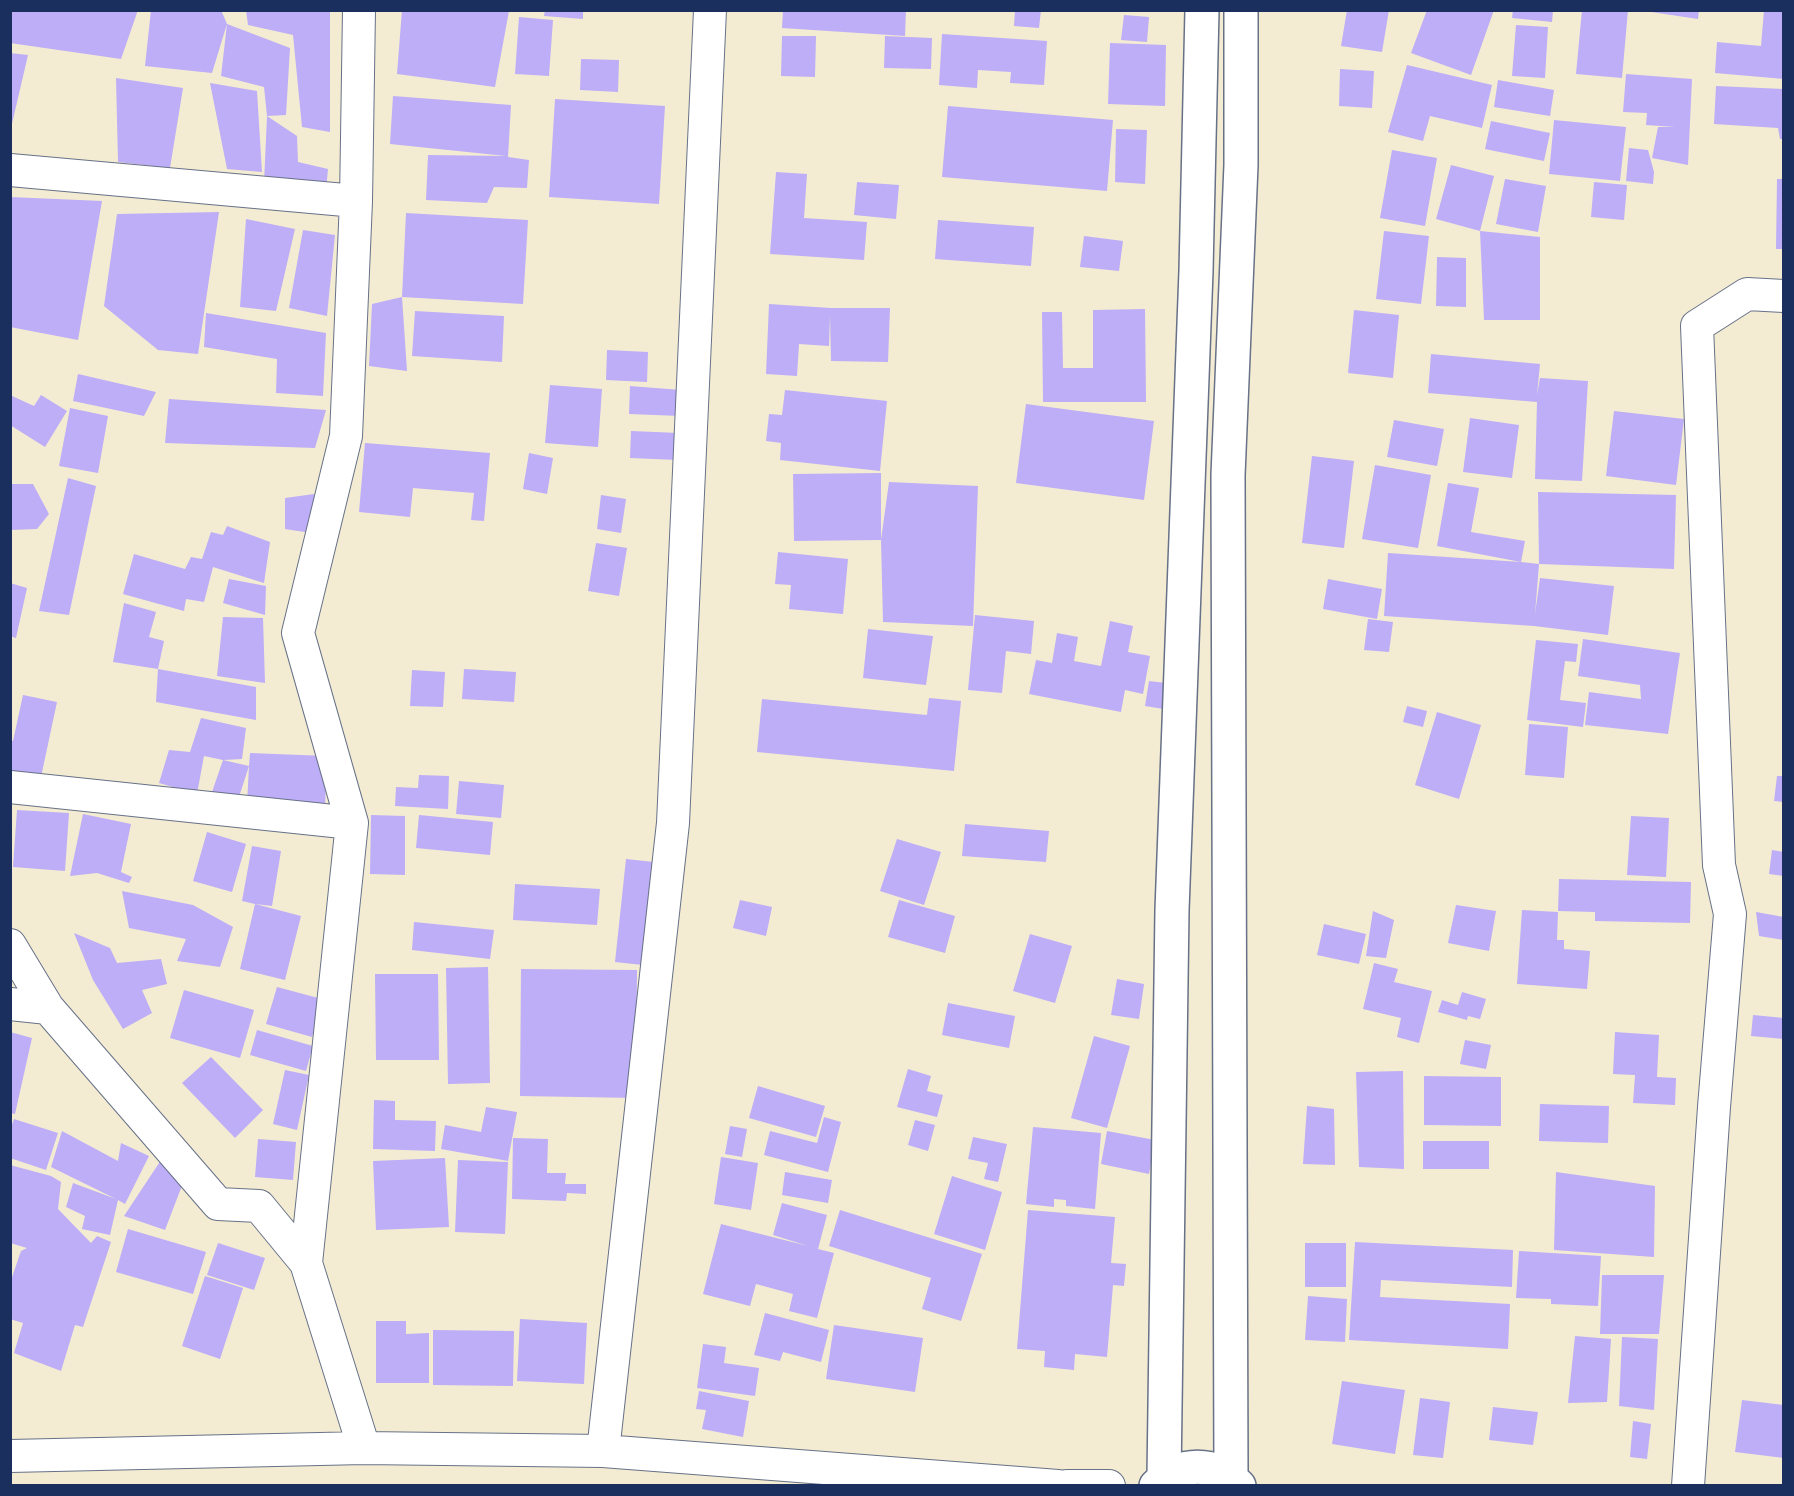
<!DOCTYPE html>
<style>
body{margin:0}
#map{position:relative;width:1794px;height:1496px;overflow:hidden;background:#f3ecd3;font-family:Delius,sans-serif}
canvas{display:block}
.frame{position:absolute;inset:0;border:12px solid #1b2f5e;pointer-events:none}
</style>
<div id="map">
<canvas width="1794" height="1496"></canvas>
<div class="frame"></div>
</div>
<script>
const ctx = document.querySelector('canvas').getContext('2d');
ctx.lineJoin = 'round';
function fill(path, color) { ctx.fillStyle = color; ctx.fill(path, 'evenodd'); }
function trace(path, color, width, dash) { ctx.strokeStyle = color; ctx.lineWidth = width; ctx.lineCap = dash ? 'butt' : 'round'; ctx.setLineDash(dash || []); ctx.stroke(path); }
const building = new Path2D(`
 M10,10H138L121,59L10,43Z
 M151,10H221L227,24L290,48L286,115L267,116L264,87L221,76L227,24L212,73L145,66Z
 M246,10H330V132L302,127L293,35L248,25Z
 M402,10L509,11L495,87L397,74Z
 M545,10H583V19L544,16Z
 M783,10H906L905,36L782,28Z
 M1015,10H1041L1039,28L1014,26Z
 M1347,10H1389L1382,52L1341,46Z
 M1427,10H1494L1471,75L1411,53Z
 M1513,10H1553L1552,22L1512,18Z
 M1582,10H1628L1622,78L1576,74Z
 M1638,10H1699L1698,19Z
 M1764,10H1784V79L1715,73L1717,42L1761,46Z
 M1124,15L1149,17L1147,42L1121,40Z
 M519,17L553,20L549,76L515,74Z
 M1516,25L1548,27L1545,78L1512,76Z
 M942,34L1047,41L1044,85L1010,83L1011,72L978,70L977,88L939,85Z
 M782,36H816L815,77L781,76Z
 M885,36L932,38L931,69L884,68Z
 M1110,43L1166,45L1165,106L1108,104Z
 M10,53L28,55L11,128H10Z
 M581,59L619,60L618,92L580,90Z
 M1407,65L1492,85L1482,128L1430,116L1423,141L1388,132Z
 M1340,69L1374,71L1372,108L1339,106Z
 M1626,74L1692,79L1688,165L1652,158L1658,127H1675L1646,125L1647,113L1623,112Z
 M116,78L183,88L170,168L118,162Z
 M1498,80L1554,90L1550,116L1494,107Z
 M210,83L257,91L262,172L227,169Z
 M1716,86L1784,89V139H1780L1778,128L1714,124Z
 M393,96L511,105L508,157L529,160L527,188L494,187L487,203L426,200L428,155L506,156L390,144Z
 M555,99L665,106L659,204L549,197Z
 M948,106L1113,120L1107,191L942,177Z
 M267,116L297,136L298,162L328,169L326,191L264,183Z
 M1554,120L1626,127L1620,181L1549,174Z
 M1491,121L1550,133L1544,161L1485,149Z
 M1116,129L1147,130L1145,184L1115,182Z
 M1629,148L1648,150L1654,172L1653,184L1626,181Z
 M1392,150L1437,158L1425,226L1380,218Z
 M1451,165L1494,176L1480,231L1436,219Z
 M776,172L807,174L804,218L867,222L864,260L770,254Z
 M1505,179L1546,186L1538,232L1496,224Z
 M1777,179H1784V249H1776Z
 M857,182L899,185L896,219L854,215Z
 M1594,182L1627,185L1624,220L1591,217Z
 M10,197L102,201L78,340L10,327Z
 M219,212L198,354L158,350L104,306L117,214Z
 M406,213L528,220L523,304L402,297Z
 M246,219L295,229L276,311L240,307Z
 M938,220L1034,227L1031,266L935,259Z
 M303,230L335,235L327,316L289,308Z
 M1384,231L1429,236L1421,304L1376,299Z
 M1480,231L1540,237V320H1484Z
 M1084,236L1123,241L1119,271L1080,267Z
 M1437,257L1466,258V307L1436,306Z
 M402,297L407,371L369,366L372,304Z
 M769,304L831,308H890L888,362L831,361L830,315L829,346L799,344L797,376L766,374Z
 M1145,309L1146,402H1043L1042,312H1062L1063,368H1093V310Z
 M1354,310L1399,315L1393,378L1348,373Z
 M415,311L504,316L502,362L412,356Z
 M206,313L326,333L323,396L276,393L277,359L204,347Z
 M607,350L648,352L647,382L606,380Z
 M1431,354L1540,364L1537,395L1540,378L1588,381L1582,481L1535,479L1537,402L1428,393Z
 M78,374L156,392L144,416L73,401Z
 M550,385L602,389L598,447L545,443Z
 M630,386L681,390L680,416L629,414Z
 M785,390L887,401L880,471L780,460L781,443L766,441L769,414L782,415Z
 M10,395L34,406L41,395L67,411L45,447L10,425Z
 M169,399L326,410L315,448L165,443Z
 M1026,404L1154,421L1144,500L1016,483Z
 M70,408L108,416L98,473L59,466Z
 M1614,411L1684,419L1676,485L1606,476Z
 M1470,418L1519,425L1512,478L1463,472Z
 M1394,420L1444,429L1437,466L1387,457Z
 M631,431L679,433L678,460L630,458Z
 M365,443L490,453L484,521L471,520L474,493L413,488L410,517L359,512Z
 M529,453L553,458L547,494L523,489Z
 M1312,456L1354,461L1344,548L1302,543Z
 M1375,465L1431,475L1418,548L1362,539Z
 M881,473V540L794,541L793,474Z
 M68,478L96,486L69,615L39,611Z
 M889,482L978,486L973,626L883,622L881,540Z
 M1448,483L1479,488L1471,532L1525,541L1521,562L1539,564L1535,614L1540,578L1614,586L1608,635L1534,626L1384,616L1388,553L1521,562L1437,546Z
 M10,484H33L49,514L37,529L10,530Z
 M1538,492L1676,495L1674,569L1539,564Z
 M314,494L318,534L285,529V498Z
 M601,495L626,499L621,533L597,529Z
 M227,526L270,542L264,583L213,567L204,602L186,599L184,611L123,594L134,554L185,569L191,557L202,559L211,532L223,535Z
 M596,543L627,548L619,596L588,591Z
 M778,552L848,559L843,614L789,609L791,585L775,584Z
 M229,579L266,586L265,615L223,603Z
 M1328,579L1382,589L1377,619L1323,609Z
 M10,583L27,588L16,638L10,636Z
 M124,603L156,612L149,637L164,641L158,669L113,662Z
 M975,615L1034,621L1031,654L1006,651L1002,693L968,690Z
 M223,617L263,618L265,683L217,676Z
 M1368,619L1393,622L1389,652L1364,650Z
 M1110,621L1133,626L1128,652L1150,656L1143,694L1125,690L1121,712L1029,694L1036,660L1052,663L1057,633L1078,637L1074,661L1101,666Z
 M868,629L933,636L926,685L863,678Z
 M1583,639L1680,653L1668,734L1585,725L1589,692L1641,699L1640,685L1578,676Z
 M1536,640L1578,644L1576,662L1565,661L1560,700L1586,703L1583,727L1527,720Z
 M158,669L256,687V720L156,702Z
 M464,669L516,672L514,702L462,699Z
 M412,670L445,672L443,707L410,706Z
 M1149,681L1174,684L1170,710L1145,706Z
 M23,695L57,702L41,777L10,771V740L13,741Z
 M929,698L961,701L954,771L757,752L762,699L927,715Z
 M1407,706L1427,711L1423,727L1403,722Z
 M1437,712L1481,725L1459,799L1415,785Z
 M201,718L246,728L242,759L223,760L249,766L250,753L327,756L325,808L247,804L249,766L238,800L212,792L223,760L204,756L197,794L159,783L169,750L190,752Z
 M1529,724L1568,727L1564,778L1525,775Z
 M419,775L449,776L448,809L395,806L396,787L418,788Z
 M1777,776H1784V802L1774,801Z
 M459,781L504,785L501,818L456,814Z
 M17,810L69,813L65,871L13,867Z
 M83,814L131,824L121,872L132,877L129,883L97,873L70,876Z
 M371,815L405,816V875L370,874Z
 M419,815L493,822L490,855L416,848Z
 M1631,816L1669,818L1666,877L1627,875Z
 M965,824L1049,831L1046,862L962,856Z
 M207,832L246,844L232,892L193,881Z
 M897,839L941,852L924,905L880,891Z
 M252,846L281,851L272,906L255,904L301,916L285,980L240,969L255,904L242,901Z
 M1772,850L1784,852V876L1769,874Z
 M626,859L663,863L652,966L615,962Z
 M1559,879L1691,882L1690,923L1595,921V912L1558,911Z
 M515,884L600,889L597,925L513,920Z
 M122,891L193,905L233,927L220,967L177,961L186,939L129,928Z
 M740,900L772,907L766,936L733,928Z
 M899,900L955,916L945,953L888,937Z
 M1456,905L1496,911L1489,951L1448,943Z
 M1522,910L1558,912L1557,940H1564V949L1590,951L1587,989L1517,984Z
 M1373,911L1394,920L1386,958L1366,956Z
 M1756,912L1784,917V940L1759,936Z
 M414,922L494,930L490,959L412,950Z
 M1324,924L1366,934L1359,964L1317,955Z
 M74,933L110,948L117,963L161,959L167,984L142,990L152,1013L123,1029L93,980Z
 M1030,934L1072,946L1055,1003L1013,991Z
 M1374,963L1398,969L1394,982L1432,991L1419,1043L1397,1037L1401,1018L1363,1009Z
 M488,967L490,1083L448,1084L446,968Z
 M521,969L637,970L636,1098L520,1096Z
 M375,974H438L439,1060H376Z
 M1117,979L1144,984L1139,1019L1111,1015Z
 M277,987L322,999L312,1037L266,1024Z
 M184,990L254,1010L240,1058L170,1038Z
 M1462,992L1486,999L1480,1019L1468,1016L1467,1020L1438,1012L1442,1000L1458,1005Z
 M948,1003L1015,1016L1009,1048L942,1035Z
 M1753,1015L1784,1018V1039L1751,1036Z
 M257,1030L313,1046L306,1071L250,1055Z
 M10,1032L32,1038L15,1114L10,1113Z
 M1615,1032L1659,1035L1657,1077L1676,1078L1675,1105L1633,1103L1635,1075L1613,1074Z
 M1094,1036L1130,1046L1107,1128L1071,1118Z
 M1465,1040L1491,1045L1486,1069L1460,1064Z
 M211,1057L263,1110L235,1138L182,1083Z
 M908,1069L931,1076L927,1091L943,1095L937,1117L897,1107Z
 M285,1070L309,1075L297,1130L273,1124Z
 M1403,1071L1404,1169L1359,1167L1356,1072Z
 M1424,1076L1501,1077V1126L1424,1125Z
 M758,1086L825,1106L816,1137L749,1118Z
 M374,1100L395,1101V1120L436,1121L435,1151L373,1149Z
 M1540,1104L1609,1106L1608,1143L1539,1141Z
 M1307,1106L1334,1109L1335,1165L1303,1164Z
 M486,1107L517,1112L508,1161L441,1149L445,1125L481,1132Z
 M824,1117L841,1122L828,1172L764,1155L770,1131L817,1143Z
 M14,1119L58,1133L46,1170L10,1158V1130Z
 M915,1120L935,1125L928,1151L908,1145Z
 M730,1126L747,1129L742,1157L725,1154Z
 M1033,1127L1101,1133L1095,1209L1066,1206V1200L1054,1199V1207L1026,1204Z
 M62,1131L118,1161L121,1143L149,1156L125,1204L118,1200L110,1235L82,1229L85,1216L66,1207L73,1183L116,1199L51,1167Z
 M1107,1131L1155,1140L1149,1174L1101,1164Z
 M973,1137L1007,1144L998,1182L984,1179L988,1163L968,1159Z
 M513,1138L548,1139L547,1173H566L565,1184H586V1194L567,1193L566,1201L512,1199Z
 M258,1139L296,1142L293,1180L255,1177Z
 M1423,1141H1489V1169H1423Z
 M169,1148L188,1170L165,1230L124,1216Z
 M721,1157L758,1163L751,1210L714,1204Z
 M445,1158L449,1227L376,1230L373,1161Z
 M458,1160L508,1162L505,1234L455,1232Z
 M10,1165L51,1176L61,1182L58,1209L91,1243L97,1236L111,1242L83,1327L75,1325L61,1371L14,1353L23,1323L10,1319V1283L21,1251L27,1248L10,1243Z
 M785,1172L832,1180L828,1203L782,1195Z
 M1556,1172L1655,1186L1654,1257L1554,1250Z
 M952,1176L1002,1192L985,1250L934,1234Z
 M782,1203L827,1215L818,1249L834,1253L817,1318L789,1311L793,1294L756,1284L750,1306L703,1294L721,1224L808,1246L773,1235Z
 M840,1210L982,1254L961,1321L922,1309L931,1278L829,1246Z
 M1028,1210L1115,1217L1111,1263L1126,1264L1124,1286L1113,1285L1107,1357L1075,1354L1074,1370L1044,1367L1045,1351L1017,1349Z
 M128,1229L206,1252L193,1294L116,1272Z
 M1355,1242L1513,1250L1512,1287L1381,1280L1380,1297L1510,1304L1508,1349L1349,1340Z
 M218,1243L265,1258L254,1290L207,1275Z
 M1305,1243H1346V1287H1305Z
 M1519,1251L1601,1256L1598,1306L1551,1304V1299L1516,1298Z
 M1602,1275H1664L1659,1334H1600Z
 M205,1276L243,1288L220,1359L182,1346Z
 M1308,1296L1347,1299L1345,1342L1305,1340Z
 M765,1313L829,1330L821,1362L783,1352L780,1361L754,1355Z
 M520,1319L587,1323L584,1384L517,1381Z
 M376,1321H406V1334L429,1333V1383H376Z
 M834,1325L923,1338L915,1392L826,1379Z
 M433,1330L514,1331L513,1386L433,1385Z
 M1575,1336L1611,1339L1607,1402L1568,1403Z
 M1622,1337L1658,1339L1654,1410L1619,1406Z
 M703,1344L726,1347L724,1363L759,1368L755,1396L697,1388Z
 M1342,1381L1405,1390L1395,1454L1332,1444Z
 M699,1391L749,1401L743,1437L702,1429L706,1410L696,1409Z
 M1420,1398L1450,1402L1443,1458L1413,1455Z
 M1742,1400L1784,1405V1458L1735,1452Z
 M1493,1407L1538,1412L1533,1445L1489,1440Z
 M1633,1421L1651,1424L1647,1459L1630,1457Z`);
const minor = new Path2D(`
 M359,10L356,201L346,436L298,633L352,823L306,1263L364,1448
 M10,170L356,201
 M10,787L352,823
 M10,945L48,1008L218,1204L259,1206L306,1263
 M10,1004L48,1008
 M603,1451L673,823L710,10
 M10,1456L364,1448L603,1451L1058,1486
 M1067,1486H1109
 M1688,1486L1714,1107L1730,914L1719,865L1697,326L1747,294L1784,296`);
const major = new Path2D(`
 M1164,1477L1172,910L1196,271L1202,10
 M1231,1477L1228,475L1241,165V10
 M1156,1486C1179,1461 1216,1461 1239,1486`);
fill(building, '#beadf7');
trace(minor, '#677187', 34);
trace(major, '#677187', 36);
trace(minor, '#fff', 32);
trace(major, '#fff', 33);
</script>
